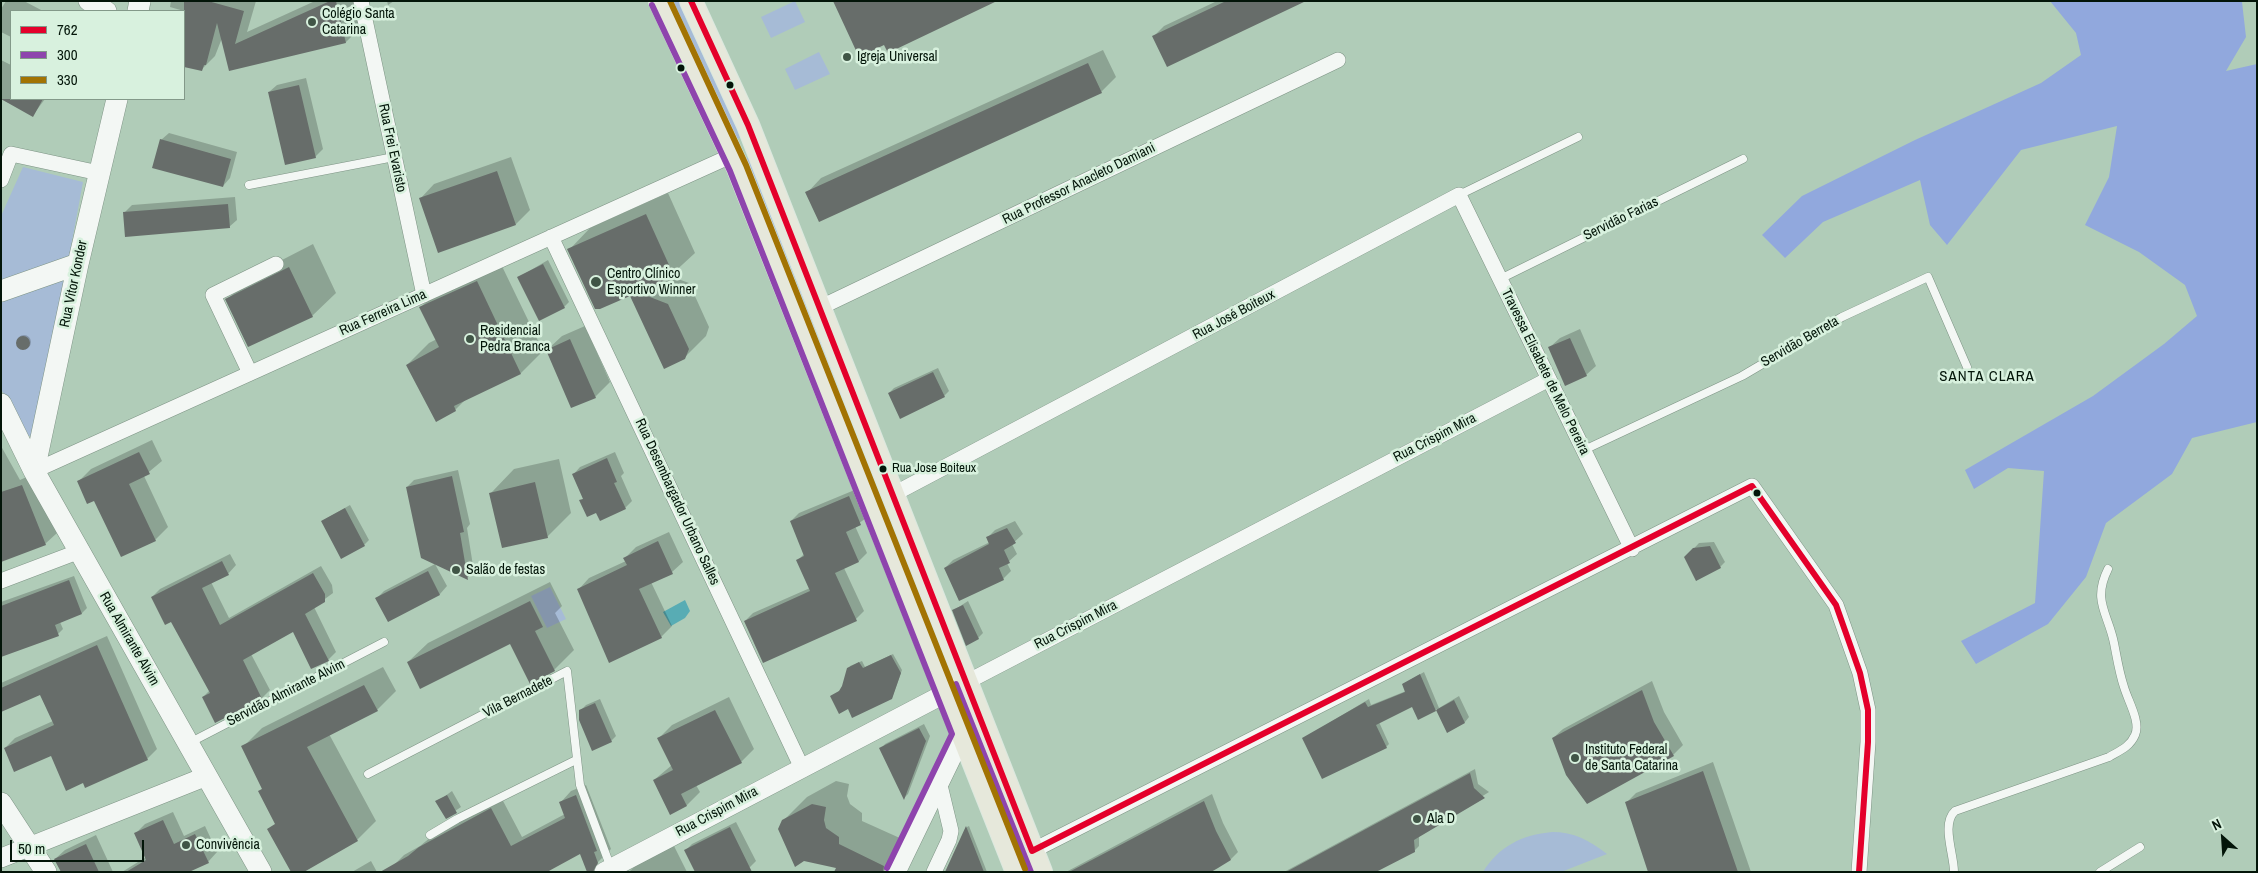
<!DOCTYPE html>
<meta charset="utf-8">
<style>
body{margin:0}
#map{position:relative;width:2258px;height:873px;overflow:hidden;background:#b0ccb8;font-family:"Archivo Narrow",sans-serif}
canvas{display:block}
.frame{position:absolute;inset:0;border:2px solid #031509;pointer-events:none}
.legend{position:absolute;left:10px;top:10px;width:175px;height:90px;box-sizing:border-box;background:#d8f1de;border:1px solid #839989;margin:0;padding:6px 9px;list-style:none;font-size:15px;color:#031509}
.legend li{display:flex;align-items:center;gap:10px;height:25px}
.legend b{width:25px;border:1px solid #839989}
.north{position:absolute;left:2198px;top:813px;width:50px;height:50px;-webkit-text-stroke:4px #d8f1de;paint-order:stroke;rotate:334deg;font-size:14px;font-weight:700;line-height:20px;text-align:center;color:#031509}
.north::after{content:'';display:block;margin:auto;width:18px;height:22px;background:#031509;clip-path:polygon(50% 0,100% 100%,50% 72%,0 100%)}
.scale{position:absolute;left:10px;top:840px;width:134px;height:22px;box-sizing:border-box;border:2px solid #031509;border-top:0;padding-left:6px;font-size:15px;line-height:18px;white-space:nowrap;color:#031509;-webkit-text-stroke:4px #d8f1de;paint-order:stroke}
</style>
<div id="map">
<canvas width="2258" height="873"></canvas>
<div class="frame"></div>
<ul class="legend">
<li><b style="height:6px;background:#e4002b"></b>762</li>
<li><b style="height:6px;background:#8e44ad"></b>300</li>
<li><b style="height:6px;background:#a27303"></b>330</li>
</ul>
<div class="north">N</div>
<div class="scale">50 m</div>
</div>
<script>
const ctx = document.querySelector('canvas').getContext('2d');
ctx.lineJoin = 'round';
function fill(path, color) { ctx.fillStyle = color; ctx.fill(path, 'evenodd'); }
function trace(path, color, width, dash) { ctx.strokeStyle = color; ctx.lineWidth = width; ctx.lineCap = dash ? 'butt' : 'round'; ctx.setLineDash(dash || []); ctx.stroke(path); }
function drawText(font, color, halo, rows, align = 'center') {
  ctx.font = font + ' "Archivo Narrow",sans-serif'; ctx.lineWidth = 5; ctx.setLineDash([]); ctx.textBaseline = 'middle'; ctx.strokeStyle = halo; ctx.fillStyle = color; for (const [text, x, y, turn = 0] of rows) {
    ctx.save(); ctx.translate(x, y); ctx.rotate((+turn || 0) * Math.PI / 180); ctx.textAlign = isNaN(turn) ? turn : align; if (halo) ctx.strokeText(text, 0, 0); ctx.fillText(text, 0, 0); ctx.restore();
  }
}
const green = new Path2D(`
 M672,1H680L742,137L737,139Z
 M795,1L805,22L771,38L761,17Z
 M819,52L830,74L795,90L785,69Z
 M751,157L953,671L947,674L745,159Z
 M23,167L83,182L37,431L31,437L24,433L1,389V216Z
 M550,587L566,619L547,628L531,596Z
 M1552,832C1574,832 1589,840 1607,854L1561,872H1483C1499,846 1522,835 1552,832Z`);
const forest = new Path2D(`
 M2050,1L2242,2L2246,37L2226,71L2257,64V422L2192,438L2172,474L2106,523L2086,577L2048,624L1976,664L1961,641L2035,603L2044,471L2008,468L1974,489L1965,470L2093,396L2164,344L2197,316L2185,285L2139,252L2085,225L2109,177L2117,126L2021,150L1947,245L1930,225L1920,180L1823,222L1785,258L1762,235L1802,196L1915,140L2041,83L2081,55L2076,33Z`);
const water = new Path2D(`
 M685,600L690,611L685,618L671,626L663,612Z`);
const shadow = new Path2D(`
 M6,1H24L43,11H11V37L1,32V9Z
 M171,1H256L247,32L315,1H353L360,28L346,42L230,70L222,38L215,56L201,70L184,65V11L170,7Z
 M387,1H394L388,5Z
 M1217,1H1303L1154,36L1164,26Z
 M1103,50L1116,77L1101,92L807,193L821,178Z
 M1,60L11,65V99H45L33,115L1,99Z
 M306,78L323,149L315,157L269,92L277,85Z
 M169,133L237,152L230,178L223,186L161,140Z
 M511,157L530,210L516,224L420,199L434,184Z
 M668,193L695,253L670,276L689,283L709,327L706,336L684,358L630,294L569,250L590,228Z
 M235,197L237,220L229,227L124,213L132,205Z
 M313,244L336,293L312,316L227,300L251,276Z
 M499,260L543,351L521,373L467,398L455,410L407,365L429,343L437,339L421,307L443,285Z
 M548,260L569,302L564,307L519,277Z
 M585,326L610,382L595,397L547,350L562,336Z
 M1580,329L1596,366L1586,375L1550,347L1560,338Z
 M17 342a7 7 0 1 1 14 0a7 7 0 1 1-14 0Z
 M938,368L949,391L944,396L889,393L894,388Z
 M152,440L162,461L144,476L168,527L155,540L95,499L78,482L91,469Z
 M1,446L20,480L33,474L57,533L45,544L1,560Z
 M615,452L624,473L621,476L632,501L625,508L597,512L581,501L584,498L573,475L580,467Z
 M559,459L571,513L547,537L491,493L514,469Z
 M458,470L470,524L467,528L474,572L467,578L407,487L414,480Z
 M857,489L869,516L855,526L867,553L859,561L844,568L864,611L856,619L745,621L753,613L810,588L798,560L805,553L791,521L799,513Z
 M350,505L369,540L364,545L322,521Z
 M1015,521L1023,534L1012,544L1017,554L1007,563L1011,571L1003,579L945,568L953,560L990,542L988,537L995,530Z
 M669,532L683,562L672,572L651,582L672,626L661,637L579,589L589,578L626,561L625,558L636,547Z
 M1714,542L1725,562L1720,567L1685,558L1699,543Z
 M230,554L236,565L228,574L211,582L229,618L321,566L332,585L333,593L314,607L336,652L328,660L293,630L251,654L270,690L262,698L216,721L203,697L210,690L171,621L152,597L160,589Z
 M435,564L447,586L440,594L389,620L377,598L384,591Z
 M74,576L87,608L82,613L60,622L63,629L58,634L1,656V602Z
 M550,582L562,606L555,613L574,650L554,670L510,642L408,662L428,643Z
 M968,601L983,633L978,638L954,610Z
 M107,636L157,749L147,759L84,782L51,754L5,748L15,738L53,721L41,693L1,711V683Z
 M893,654L902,670L892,698L849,708L832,696L841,690L850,666L862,661L865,667Z
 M383,667L396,691L377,710L329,734L376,821L357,840L284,831L260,791L263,788L243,747L262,728Z
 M1424,672L1439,708L1459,696L1469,717L1465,722L1447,731L1437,709L1419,718L1413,706L1379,722L1389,744L1386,747L1304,738L1369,699L1371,705L1406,691L1403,684Z
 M1652,681L1664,712L1683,745L1673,755L1553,738L1563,729Z
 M729,697L754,749L741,762L696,785L700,792L687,805L671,813L654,780L672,765L658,739L672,725Z
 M600,699L616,736L611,741L581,710L586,705Z
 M924,724L930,736L908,794L904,798L881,749L885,744Z
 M1713,762L1751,872H1650L1626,803L1636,793Z
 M1475,769L1478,784L1489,792L1419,836V846L1414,851L1373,872H1284Z
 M836,781L849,784L847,796L850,804L862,813V821L902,839L886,872H836L838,867L783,821L807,797Z
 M586,785L611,849L594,866L565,840L394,865L404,855L420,846L431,837L502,799L522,837L565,814L561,802L571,791Z
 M452,791L461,807L446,817L437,802Z
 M1212,794L1223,823L1238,852L1231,859L1206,872H1066Z
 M173,812L184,836L205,826L217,852L208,862L186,872H122L146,857L136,833L145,824Z
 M736,822L756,861L750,867L741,872L686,850L692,844Z
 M969,826L987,872H946L967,827Z
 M96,835L113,872H63L55,859L65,850Z
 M672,842L687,872H629L644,857Z
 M371,861L377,872H352Z`);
const building = new Path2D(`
 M184,1H208L244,11L235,44L330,1H336L346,43L229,71L217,23L206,65H204L202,71L184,67Z
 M833,1H997L888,53L884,45L859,57Z
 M1226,1H1306L1167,67L1152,36Z
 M1088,63L1102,93L819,222L805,192Z
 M299,85L316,158L285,165L268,92Z
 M1,99H43L33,117Z
 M160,139L231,159L223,187L152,168Z
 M497,171L516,225L438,253L419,198Z
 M228,204L230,228L125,237L123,212Z
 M646,214L674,276L637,292L668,304L689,349L685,359L664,369L630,296L600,309H595L567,249Z
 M543,264L565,308L539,321L517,277Z
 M289,267L313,317L248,347L225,299Z
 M477,281L521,374L454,406L456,411L436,422L406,365L439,347L419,307Z
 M16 343a7 7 0 1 1 14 0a7 7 0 1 1-14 0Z
 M1570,338L1587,376L1565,386L1548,347Z
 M570,339L596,398L571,408L546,350Z
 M933,372L945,397L900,419L888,393Z
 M139,452L150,474L129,484L156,541L121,557L94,501L87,504L77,481Z
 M607,458L617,482L614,483L626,509L600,521L596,513L587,517L579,500L583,499L572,474Z
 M452,476L464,532L460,533L468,580L421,558L406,487Z
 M535,482L548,538L502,548L489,493Z
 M22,485L46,545L1,562V492Z
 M849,496L861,525L846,532L859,562L835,573L857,621L763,663L744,621L810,591L796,560L804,556L790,521Z
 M345,508L365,546L341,559L321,521Z
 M1007,528L1016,543L1004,550L1010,563L999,568L1004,580L959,601L944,568L989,544L986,537Z
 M658,541L673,574L639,589L662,638L609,663L577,589L627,565L623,558Z
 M1710,546L1721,568L1696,581L1684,557L1693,548Z
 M222,561L229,575L202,588L220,625L313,573L325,594V602L305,614L329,661L311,669L293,632L243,660L262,699L215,723L202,697L210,693L171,622L165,625L151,597Z
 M428,571L440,595L388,622L375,598Z
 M69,580L82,614L55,625L59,636L1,657V606Z
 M530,601L543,627L535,631L555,671L530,684L510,644L420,689L407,662Z
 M963,605L979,639L966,646L952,610Z
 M97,645L148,760L85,788L83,783L66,791L51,756L14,772L4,748L54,725L40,695L1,712V688Z
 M891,655L901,673L892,699L852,718L848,709L839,714L830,696L839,691L842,686L847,668L859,662L863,668Z
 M1420,674L1436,711L1418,720L1412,707L1376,725L1387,748L1322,779L1302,738L1365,702L1368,707L1405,692L1402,684Z
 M364,685L378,711L307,747L358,841L304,872H291L267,829L275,824L258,791L262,789L241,746Z
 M1642,690L1654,722L1674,756L1587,804L1566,775L1552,738Z
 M1454,700L1465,723L1447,733L1436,710Z
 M595,703L612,742L592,751L579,720V710Z
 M715,710L742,763L681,794L687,806L670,815L653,780L673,770L657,738Z
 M919,728L926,741L904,800L879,748Z
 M1703,771L1738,872H1648L1625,802Z
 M1470,773L1474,788L1485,798L1414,840L1415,852L1376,872H1286Z
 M447,795L457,813L446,819L435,801Z
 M576,795L597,851L594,852L598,863L593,872H587L580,854L547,872H380L408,856L419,847L491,808L511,846L565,818L559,802Z
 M1204,801L1216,831L1231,860L1218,868L1211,872H1069Z
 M812,804L826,807L824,820L826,828L839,837V844L884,866L883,872H834L836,868L804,861L795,867L778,829L782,820Z
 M163,820L174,844L195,834L209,863L189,872H126L146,860L134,833Z
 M966,826L984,872H945Z
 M730,827L752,872H695L684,850Z
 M86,844L99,872H61L54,859Z`);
const service = new Path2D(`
 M249,185L394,157
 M1459,195L1578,137
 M1500,279L1743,159
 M1584,450L1742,376L1842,317L1928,277L1967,367
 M191,742L384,642
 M368,774L567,671L580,785L611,868
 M430,835L457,819L576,760
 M1954,872C1954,854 1941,824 1955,811L2109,757C2119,751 2130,747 2135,735C2141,722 2128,701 2124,687C2119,672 2117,658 2114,643C2108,613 2092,601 2108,569
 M2100,872L2140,847`);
const minor = new Path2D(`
 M361,1L424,295
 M1,180L11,154L99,173
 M551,237L802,768
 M819,308L1338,60
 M250,373L213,295L276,264
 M34,471L733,155
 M892,495L1459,195L1632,549
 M1,581L80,551
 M965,683L1549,379
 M1032,851L1752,486L1836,605L1860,673L1868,710V742L1859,872
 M934,872L949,840L951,831L939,781`);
const tertiary = new Path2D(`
 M88,1L107,11
 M1,858L207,776
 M604,872L965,683`);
const secondary = new Path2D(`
 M138,11L140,1
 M1,291L78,264
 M1,404L34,471L261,872
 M34,471L78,264L117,99
 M1,803L46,872
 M895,872L962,734`);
const primary = new Path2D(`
 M660,1L738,168L1017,872
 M691,1L748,125L1041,872`);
const bus1 = new Path2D(`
 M691,1L748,125L1032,851L1752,486L1836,605L1860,673L1868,710V742L1859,872`);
const bus2 = new Path2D(`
 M652,5L730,171L952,734L887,868
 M956,684L1031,872`);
const bus3 = new Path2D(`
 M670,1L746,165L1025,869`);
const markers = [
 [312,22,5,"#405546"],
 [847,57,5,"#405546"],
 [681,68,4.5,"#031509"],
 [730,85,4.5,"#031509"],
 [596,282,6,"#405546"],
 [470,339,5,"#405546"],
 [883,469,4.5,"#031509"],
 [1757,493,4.5,"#031509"],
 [456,570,5,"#405546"],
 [1575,758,5,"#405546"],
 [1417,819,5,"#405546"],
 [186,845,5,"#405546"]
];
const busNames = [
 ["Rua Jose Boiteux",892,469]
];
const poiNames = [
 ["Colégio Santa",322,14],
 ["Catarina",322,30],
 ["Igreja Universal",857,57],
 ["Centro Clínico",607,274],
 ["Esportivo Winner",607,290],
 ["Residencial",480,331],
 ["Pedra Branca",480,347],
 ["Salão de festas",466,570],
 ["Instituto Federal",1585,750],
 ["de Santa Catarina",1585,766],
 ["Ala D",1427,819],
 ["Convivência",196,845]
];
const streetNames = [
 ["Rua Frei Evaristo",392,148,78],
 ["Rua Professor Anacleto Damiani",1079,184,-26],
 ["Servidão Farias",1621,219,-26],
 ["Rua Vitor Konder",74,284,-78],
 ["Rua Ferreira Lima",383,313,-24],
 ["Rua José Boiteux",1234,315,-28],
 ["Servidão Berreta",1800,342,-30],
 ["Travessa Elisabete de Melo Pereira",1545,372,64],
 ["Rua Crispim Mira",1435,438,-27],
 ["Rua Desembargador Urbano Salles",677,502,65],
 ["Rua Crispim Mira",1076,625,-27],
 ["Rua Almirante Alvim",129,639,60],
 ["Servidão Almirante Alvim",286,693,-27],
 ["Vila Bernadete",518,697,-27],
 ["Rua Crispim Mira",717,812,-28]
];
const neighbourhoodNames = [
 ["SANTA CLARA",1987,377]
];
fill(green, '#a6bbd6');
fill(forest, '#91a8dd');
fill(water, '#58acb4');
fill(shadow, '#0003');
fill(building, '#676d6a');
trace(service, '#7d9384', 9);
trace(minor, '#7d9384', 16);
trace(tertiary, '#7d9384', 20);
trace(secondary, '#7d9384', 22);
trace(primary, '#dbe8df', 24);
trace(service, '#f3f7f4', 8);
trace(minor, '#f3f7f4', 15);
trace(tertiary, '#f3f7f4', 19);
trace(secondary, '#f3f7f4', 21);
trace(primary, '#e6e8db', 22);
trace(bus1, '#e4002b', 6);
trace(bus2, '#8e44ad', 6);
trace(bus3, '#a27303', 6);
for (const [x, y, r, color] of markers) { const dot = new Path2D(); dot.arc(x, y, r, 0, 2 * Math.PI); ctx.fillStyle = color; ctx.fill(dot); trace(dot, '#d8f1de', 2); }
drawText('13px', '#031509', '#d8f1de', busNames, 'left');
drawText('14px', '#031509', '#d8f1de', poiNames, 'left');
drawText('14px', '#031509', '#d8f1de', streetNames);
ctx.letterSpacing = '1px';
drawText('15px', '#031509', '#d8f1de', neighbourhoodNames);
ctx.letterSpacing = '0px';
</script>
